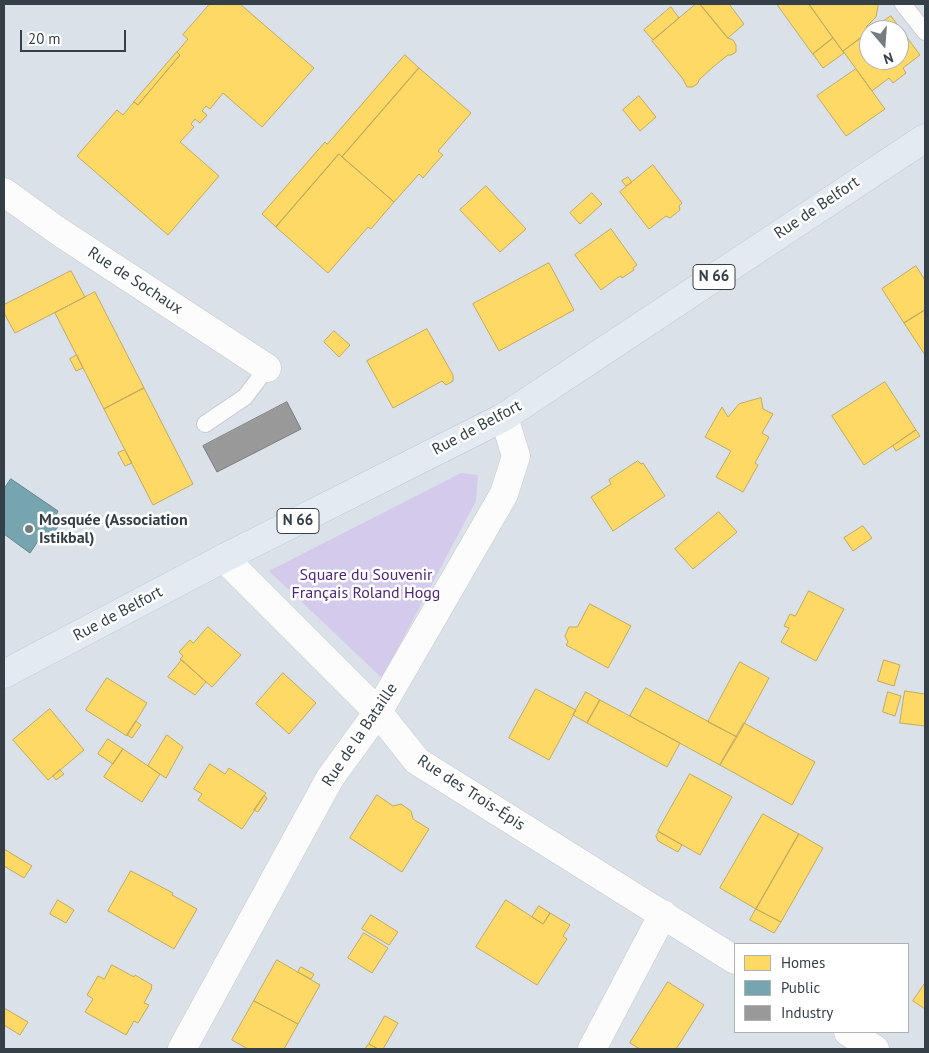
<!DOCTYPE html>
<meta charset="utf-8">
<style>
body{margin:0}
#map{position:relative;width:929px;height:1053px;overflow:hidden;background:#eaedf0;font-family:"PT Sans",sans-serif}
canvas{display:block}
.frame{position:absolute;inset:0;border:5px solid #353f47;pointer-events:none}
.legend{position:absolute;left:734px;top:943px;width:175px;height:90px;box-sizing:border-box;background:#fff;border:1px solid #aeb2b5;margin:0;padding:6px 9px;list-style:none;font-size:15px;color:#353f47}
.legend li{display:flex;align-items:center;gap:10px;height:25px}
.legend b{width:25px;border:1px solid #aeb2b5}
.north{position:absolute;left:859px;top:20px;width:50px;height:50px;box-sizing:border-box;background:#fff;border:1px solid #aeb2b5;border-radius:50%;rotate:162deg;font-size:14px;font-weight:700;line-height:20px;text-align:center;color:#353f47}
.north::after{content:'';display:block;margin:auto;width:18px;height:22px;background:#747c82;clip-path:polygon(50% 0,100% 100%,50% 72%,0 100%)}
.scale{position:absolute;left:20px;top:30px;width:106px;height:22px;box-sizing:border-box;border:2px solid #353f47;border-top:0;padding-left:6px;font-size:15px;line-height:18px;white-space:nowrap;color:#353f47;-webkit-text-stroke:4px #fff;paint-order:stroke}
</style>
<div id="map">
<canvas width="929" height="1053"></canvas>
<div class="frame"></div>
<ul class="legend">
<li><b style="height:14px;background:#ffd966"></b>Homes</li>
<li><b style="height:14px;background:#76a5af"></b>Public</li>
<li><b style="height:14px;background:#999"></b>Industry</li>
</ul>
<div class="north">N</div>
<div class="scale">20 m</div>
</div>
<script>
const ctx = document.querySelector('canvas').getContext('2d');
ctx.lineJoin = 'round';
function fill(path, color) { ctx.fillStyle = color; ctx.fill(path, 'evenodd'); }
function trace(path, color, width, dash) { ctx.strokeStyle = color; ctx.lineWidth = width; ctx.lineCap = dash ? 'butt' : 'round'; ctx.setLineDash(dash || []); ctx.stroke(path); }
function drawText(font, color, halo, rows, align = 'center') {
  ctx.font = font + ' "PT Sans",sans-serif'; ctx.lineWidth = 5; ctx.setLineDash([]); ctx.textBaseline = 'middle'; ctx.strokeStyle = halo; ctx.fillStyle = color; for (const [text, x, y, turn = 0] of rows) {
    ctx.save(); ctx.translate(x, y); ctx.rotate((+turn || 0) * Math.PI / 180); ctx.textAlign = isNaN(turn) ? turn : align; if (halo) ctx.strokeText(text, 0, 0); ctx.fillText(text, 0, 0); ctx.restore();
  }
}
const residential = new Path2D(`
 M4,4H925V1049H4ZM869,30H899V60H869ZM735,944H908V1032H735Z`);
const green = new Path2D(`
 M461,473L478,475L476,501L382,678L269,571Z`);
const homes = new Path2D(`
 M210,4H240L314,68L262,127L223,93L210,109L206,106L202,111L207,115L200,123L195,119L191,124L194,127L180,142L219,176L168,235L77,156L117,110L123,115L134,102L138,105L180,55L177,52L188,39L183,35Z
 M696,4H700L728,38L733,40L736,45V52L731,55H728L713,67L699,80L698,83L693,87H687L683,79L652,41Z
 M700,4H729L744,24L728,38Z
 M777,4H809L833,38L813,54Z
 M809,4H878V6L876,17L866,27L869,31L843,51Z
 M671,7L679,18L653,40L644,30Z
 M891,16L920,55L903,68L906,73L893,83L889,78L872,91L843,51L869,32V60H899V30H871Z
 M833,38L844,53L823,68L813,54Z
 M177,52L180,55L138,105L134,102Z
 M405,55L419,68L342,157L339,154L276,227L262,214L325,142L327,144Z
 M419,68L471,113L438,151L443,155L433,166L423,178L419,174L394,202L342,157Z
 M856,69L885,109L846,136L817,96Z
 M639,96L656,117L640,131L623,110Z
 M339,154L394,202L371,229L368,227L328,273L276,227Z
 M653,165L682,203L679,206L680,210L670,218L666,216L649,229L620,192Z
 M628,177L632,182L626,186L622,181Z
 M486,186L526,229L500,252L460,210Z
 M592,193L602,204L580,224L570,213Z
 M611,229L637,265L633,268L634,270L622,278L621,276L617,278L601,290L575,255Z
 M549,263L574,310L499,351L473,304Z
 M916,266L925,280V310L904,323L882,289Z
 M71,271L85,297L15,333L4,313V305Z
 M95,292L144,388L104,409L55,313Z
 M925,310V355L904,323Z
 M427,329L453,375V381L446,385L442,381L393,408L367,361Z
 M334,331L350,345L339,357L324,342Z
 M77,355L83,368L76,371L70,359Z
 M885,382L916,430L864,465L832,416Z
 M144,388L193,484L153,505L104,409Z
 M761,398L763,409L773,414L762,433L769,437L755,463L758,465L743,492L716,477L731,451L705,437L722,407L728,417L739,404Z
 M916,430L920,436L896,451L893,446Z
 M125,450L132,463L125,466L118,453Z
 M638,461L641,464L643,463L665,496L613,531L591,497L611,484L609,480Z
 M719,512L737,532L693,569L675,549Z
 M863,526L872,538L853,551L844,538Z
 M809,591L844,609L816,661L781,642L789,628L784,626L790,614L795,616Z
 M590,604L631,626L608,668L566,645L568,642L565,636L569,627H577Z
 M208,627L241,655L212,687L180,659L183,656L179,652L190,640L193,643Z
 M182,660L206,682L195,695L168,677Z
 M884,660L900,665L894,686L878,681Z
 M740,662L769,678L737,737L708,722Z
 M283,673L316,703L289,734L256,704Z
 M107,678L147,703L127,736L86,710Z
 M646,688L737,737L720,765L630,716Z
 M536,689L576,710L549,760L509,738Z
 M905,691L925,694V726L900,723Z
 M586,692L600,700L587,723L573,715Z
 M888,692L901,696L895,716L883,712Z
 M600,700L680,743L667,767L587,723Z
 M50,709L84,750L48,780L13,740Z
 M136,721L141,725L132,738L127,735Z
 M744,723L815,762L792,805L720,765Z
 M167,735L183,747L166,778L148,766Z
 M108,739L123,749L113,764L98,754Z
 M123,749L160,774L142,802L104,777Z
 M210,764L225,774L229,768L266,793L242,829L198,800L202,794L194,789Z
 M60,770L64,774L56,780L53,776Z
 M690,774L732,797L700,855L658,831Z
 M377,795L393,806L401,804L411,811L413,819L429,829L402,872L350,838Z
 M264,796L267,798L258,812L254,810Z
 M763,814L799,834L756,909L720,888Z
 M659,832L682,845L678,852L658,841L656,836Z
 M799,834L823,848L781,922L756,909Z
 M4,849L32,866L24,878L4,866Z
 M131,871L173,893L172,895L197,909L174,949L108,911Z
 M58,900L74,910L66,923L50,914Z
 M506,900L543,924L550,913L570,925L563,936L567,939L537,985L476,947Z
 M539,906L550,913L543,924L532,917Z
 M756,909L781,922L774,933L750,920Z
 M371,915L398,932L389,945L362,929Z
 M364,933L388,948L372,973L348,958Z
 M277,960L320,985L298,1024L254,1001Z
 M112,965L134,977L135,975L152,985L151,987L152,988L144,1003L149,1005L138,1023L134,1021L126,1035L85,1012L93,999L87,995L98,976L104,979Z
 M301,967L314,974L311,979L298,972Z
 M668,982L704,1005L676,1049H640L630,1043Z
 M925,983V1009L913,1001Z
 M254,1001L298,1024L284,1049H248L232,1040Z
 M4,1008L28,1022L20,1035L4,1025Z
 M385,1016L398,1023L383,1049H378L369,1044Z
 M369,1044L378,1049H365Z`);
const public = new Path2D(`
 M11,479L58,511L56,515L61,518V522L53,534L48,535L44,532L30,553L4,534V489Z`);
const industry = new Path2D(`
 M287,402L301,429L217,472L203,446Z`);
const service = new Path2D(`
 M903,4L925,32
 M205,424L245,397L267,368`);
const minor = new Path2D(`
 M4,192L58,231L267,368
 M224,558L378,712L417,761L735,960
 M848,1032L875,1049
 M182,1049L330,778L378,712L504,494L516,456L504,417
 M592,1049L663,914`);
const primary = new Path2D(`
 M4,674L224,558L504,417L925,138`);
const markers = [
 [29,529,5,"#747c82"]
];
const shields = [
 [714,277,42],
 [298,521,42]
];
const shieldNames = [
 ["N 66",714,277],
 ["N 66",298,521]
];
const streetNames = [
 ["Rue de Belfort",817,208,-34],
 ["Rue de Sochaux",135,281,33],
 ["Rue de Belfort",477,428,-28],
 ["Rue de Belfort",118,614,-28],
 ["Rue de la Bataille",360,735,-56],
 ["Rue des Trois-Épis",471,793,33]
];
const poiNames = [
 ["Mosquée (Association",39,520],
 ["Istikbal)",39,538]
];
const parkNames = [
 ["Square du Souvenir",366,575],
 ["Français Roland Hogg",366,593]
];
fill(residential, '#dbe1e9');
fill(green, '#d3caec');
fill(homes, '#ffd966');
trace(homes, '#c2ab5d', 1);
fill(public, '#76a5af');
trace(public, '#628690', 1);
fill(industry, '#999');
trace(industry, '#7b7e80', 1);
trace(service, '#c7cbce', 18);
trace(minor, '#c7cbce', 29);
trace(primary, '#b7c4d3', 29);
trace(service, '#fcfcfd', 16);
trace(minor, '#fcfcfd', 28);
trace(primary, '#e3eaf1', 28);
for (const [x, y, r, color] of markers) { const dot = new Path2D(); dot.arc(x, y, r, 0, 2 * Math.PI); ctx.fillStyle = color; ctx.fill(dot); trace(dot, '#fff', 2); }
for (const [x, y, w] of shields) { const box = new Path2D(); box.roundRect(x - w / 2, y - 12.5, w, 25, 4); ctx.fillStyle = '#fff'; ctx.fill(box); trace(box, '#353f47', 1); }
drawText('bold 15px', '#353f47', null, shieldNames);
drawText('16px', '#353f47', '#fff', streetNames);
drawText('bold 16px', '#353f47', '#fff', poiNames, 'left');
drawText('16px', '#4e277a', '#fff', parkNames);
</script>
